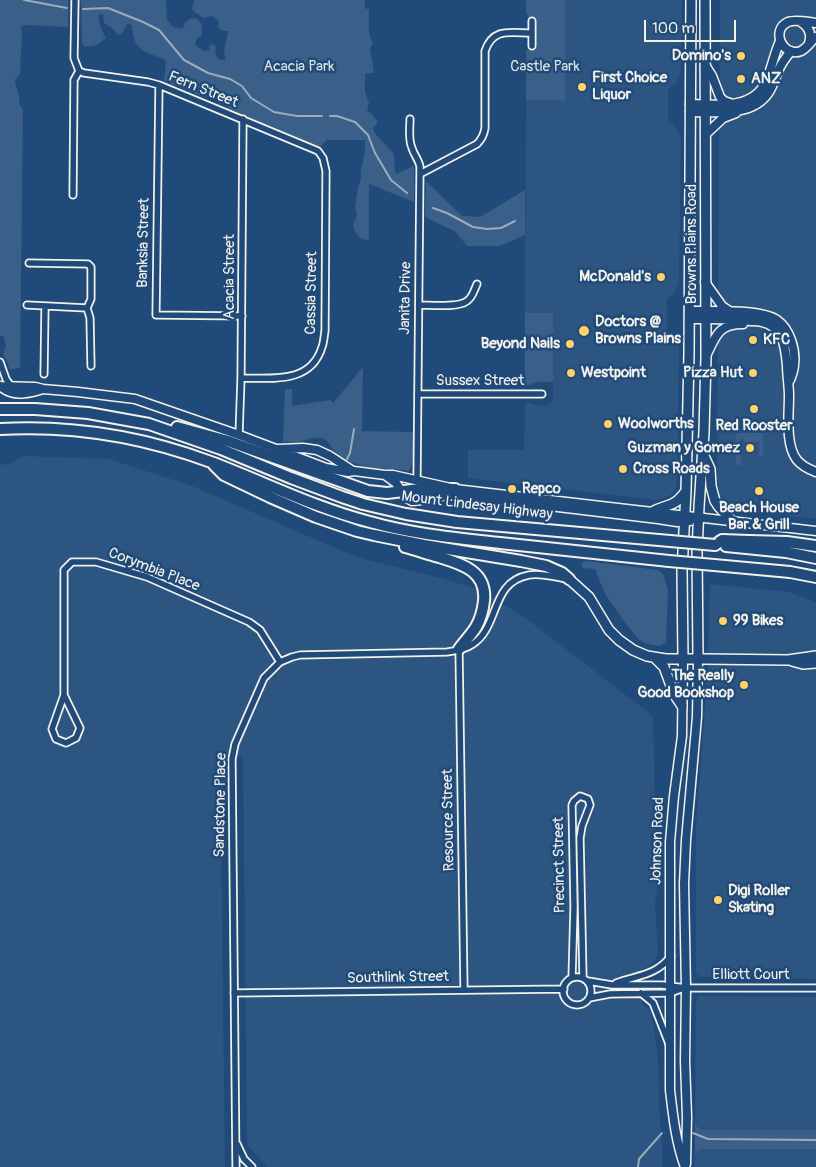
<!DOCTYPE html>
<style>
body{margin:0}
#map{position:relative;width:816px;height:1167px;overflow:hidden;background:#1f4a7a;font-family:Pangolin,sans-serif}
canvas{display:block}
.scale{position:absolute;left:644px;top:20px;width:92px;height:22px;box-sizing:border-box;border:2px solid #f4f1e8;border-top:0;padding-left:6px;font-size:15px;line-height:18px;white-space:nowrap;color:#f4f1e8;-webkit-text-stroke:4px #1f4a7a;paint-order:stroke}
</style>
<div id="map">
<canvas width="816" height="1167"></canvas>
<div class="scale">100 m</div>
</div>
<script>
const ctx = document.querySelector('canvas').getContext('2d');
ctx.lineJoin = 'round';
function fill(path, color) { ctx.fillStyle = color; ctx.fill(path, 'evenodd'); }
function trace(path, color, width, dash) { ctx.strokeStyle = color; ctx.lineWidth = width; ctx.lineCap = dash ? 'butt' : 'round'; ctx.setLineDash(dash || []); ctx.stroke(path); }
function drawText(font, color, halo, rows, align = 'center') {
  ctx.font = font + ' Pangolin,sans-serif'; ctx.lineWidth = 5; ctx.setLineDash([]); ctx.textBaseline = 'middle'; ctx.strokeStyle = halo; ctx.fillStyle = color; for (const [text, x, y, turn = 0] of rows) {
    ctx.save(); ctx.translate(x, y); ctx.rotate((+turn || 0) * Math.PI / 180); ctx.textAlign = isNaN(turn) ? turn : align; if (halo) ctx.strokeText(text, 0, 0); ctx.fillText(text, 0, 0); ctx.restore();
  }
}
const built = new Path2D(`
 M565,0H682L681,71L677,82L668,89V121L674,126L679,132L681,139L679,280L675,292L667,299V331L676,341L679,347L677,480L676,487L672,494L667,497L656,500L468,478V450H524L525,402L540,406H547L553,400V313H525L526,100L565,101Z
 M720,0H816V519L746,511L725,503L719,491L717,477Z
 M23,456L109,459L192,486L347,553L367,560L445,579L477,589L524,617L653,716L657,889L655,905L658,953L656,960L651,965L642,969V1003L650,1012L654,1027L658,1057L659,1108L662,1143V1167H268L247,1145L243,756H220L225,1167H0V464L9,465Z
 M710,584L788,592L816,602V979L700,977L696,973V827L707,681Z
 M701,996L816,997V1130H701L695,1124L696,1001L698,997Z
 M701,1149H816V1167H695V1155L698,1150Z`);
const green = new Path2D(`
 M0,0H68V27L24,25L21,27L22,33L20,74C11,82 17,86 19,95C20,99 19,101 19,104L23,110L20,368L12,369L9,368L7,361L3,354C6,347 7,343 3,336H0Z
 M81,0H166L167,20L173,27L183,29L185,22L192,18L198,19L202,26V35L197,38L195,45L204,51L210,50L209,46L212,44L216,47L215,51L218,59L226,60L224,52L228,31H224L218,28L219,21L212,16L204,18L196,13L192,9L194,0H365V9L369,8C369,19 367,34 373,43L370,48L374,73L365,74V92L369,103L367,111L372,114L378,122L373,128C375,136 379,137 383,142C387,146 388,149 393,152C395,159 394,169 396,174L414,166V202L369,184V240C358,240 357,235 353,226L357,215L355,207L358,187C361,181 361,176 361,170C363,160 366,150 365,140H327L320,147L233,111L221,103L217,93L203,97L164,81L166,60C144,51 133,51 132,25L127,24L123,32L118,35L111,27L105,24L103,19L104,16L102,14L99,15C98,23 102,31 106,38L97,45L84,47L82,41Z
 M526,0H565V101L526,100V50H536V18L529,17L526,13Z
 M426,181L462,216L480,217L525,190V235L500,246H467L456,232L425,217Z
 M525,313H553V382H539L525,386Z
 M363,367L362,431L413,432C413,444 415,460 409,471C388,468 358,469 340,457C333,452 329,440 322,438C314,436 306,440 299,442C294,443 289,442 283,442L285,389H292V406L330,400L333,403Z
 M736,433H763V456H759V442H744V439H740L741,465H736Z
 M587,561L658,570L663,574L668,590L666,643L659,646L647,644L638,639L626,624L605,594L595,569L583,568L581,564L582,562Z
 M695,1124L701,1130H816V1149H701L698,1150L695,1155Z`);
const stream = new Path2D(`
 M24,0L67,8
 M83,9L108,8L143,22L159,30L184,60L208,73L230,79L242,86L251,98L274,112L297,116H322
 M330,116H337L355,122L368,135L375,153L391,180L407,193
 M433,208L447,213L473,227L487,229L501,228L515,221
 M347,459L350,453L354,429
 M693,1133L708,1139L816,1140
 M638,1167L639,1159L662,1133`);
const street = new Path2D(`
 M532,46V21
 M79,71L84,73L148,82L159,85L318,151L323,158L326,171L325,331C324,336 324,342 322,347C311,384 272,378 241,378
 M159,85L156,315L242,316
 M410,119C410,128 408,139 412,148C414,155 419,160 420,167L417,480
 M420,174L477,144C482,139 484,135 485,128V51C493,27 511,33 532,33
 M73,195L74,80L79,71L74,58L75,0
 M29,263L88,264L91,267V299L87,308L90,318L91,366
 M27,305L87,308
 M419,305C431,305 458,308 467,301C473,297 474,290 477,284
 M0,362L6,379L11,386
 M44,374L45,306
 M418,394H542
 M239,435L241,378L243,119
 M459,649L464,990
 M64,695L80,728L76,738L66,743L56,739L52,729L64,695V570L72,562H96L147,577L249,622L260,630L280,662
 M563 991a14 14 0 1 1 28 0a14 14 0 1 1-28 0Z
 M572,978L574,907L572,805L574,801L580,796L588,799L590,805L582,826L580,838L583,978
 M588,981L612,985H662L686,988H816
 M616,983C637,975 656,976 671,956
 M234,993L564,989
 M641,993L653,1003L669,1044
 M589,998L610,994L670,993L684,988
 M237,1144L244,1159L252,1167
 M236,1167L232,759L235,744L264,678L280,662L292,657L300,655L447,652C455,651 466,649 473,644C500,626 490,582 529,575C542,573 554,577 567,579`);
const secondary = new Path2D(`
 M801,22C809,27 812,34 809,43
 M816,23C808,22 795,19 788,22C770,30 783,58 801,51C807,48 811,41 816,37
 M705,65L712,76L720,97L724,101L730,103
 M690,104C716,105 754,110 766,81C772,68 774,54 780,41
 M690,112C717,112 753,117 769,92C774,84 776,75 780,67C783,61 787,56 791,51
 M706,134L723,118L736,113
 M705,282L722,306L731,312
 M689,311C708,311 763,309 777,320C790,329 796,350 794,365C794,370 792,375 790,380
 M689,319C710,319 730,318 751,321C754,321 759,321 762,322C784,327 785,347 787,365C787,375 789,386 789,396C789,414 785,445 797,460C802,466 808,469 816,472
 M706,356C716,336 718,324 743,324
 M0,386L35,387L43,389L78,392L135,399L239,435L326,468L348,472L354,471L385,475H393L455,489L816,531
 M0,386C13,397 26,394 40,390
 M278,449L303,448L317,450L330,456L353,471
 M385,475L396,483L405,497L412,501L421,500L440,496L458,495L658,519L677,522L690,521
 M683,659L682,736L674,796L670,842V1090C673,1116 676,1143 685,1167
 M686,1164L687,1117L685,1061L686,988L684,884L686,840L697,717L698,659`);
const primary = new Path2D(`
 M704,456L710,469L711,486L715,501L719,507L733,522
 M652,512C668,503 673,509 686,491
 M569,579L589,597L609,630L619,640L633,650L647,656L666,659H705L788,660L816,656
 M656,659L664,667L674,694L682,706
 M683,659L682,571L686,491L689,354L691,0
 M698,659L697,551L699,507L704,432L706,357L705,0
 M792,661L803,664L816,663`);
const highway = new Path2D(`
 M0,409H35L88,413L149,424L221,449L291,478L342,497L363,504L406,514L457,522L670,541
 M177,427L228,441L368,491L387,493L420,489H455
 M0,429C72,425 144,437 211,462C264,482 315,508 370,522C412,534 456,538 500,543C556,549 613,555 669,561
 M214,465L224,475L270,497L316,517L357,531L374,535L424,545L521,561L546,566L562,573L569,579
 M715,545L722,540L749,541L787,542L816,546
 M726,546L786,552L816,558
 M405,547C416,550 428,554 439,557C462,564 487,571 484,601C483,610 480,620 476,627C471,635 464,642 459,649
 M714,565L790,572L816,577`);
const highwayBridge = new Path2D(`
 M670,541L715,545
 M669,561L714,565`);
const markers = [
 [741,56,5,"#ffd166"],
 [741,79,5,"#ffd166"],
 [582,87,5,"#ffd166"],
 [661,277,5,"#ffd166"],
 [584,331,6,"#ffd166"],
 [753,340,5,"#ffd166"],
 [570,344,5,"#ffd166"],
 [571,373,5,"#ffd166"],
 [753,373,5,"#ffd166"],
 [754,409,5,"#ffd166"],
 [608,424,5,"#ffd166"],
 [750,448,5,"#ffd166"],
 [623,469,5,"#ffd166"],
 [512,489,5,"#ffd166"],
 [759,491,5,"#ffd166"],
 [723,621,5,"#ffd166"],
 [744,685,5,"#ffd166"],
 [718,900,5,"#ffd166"]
];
const poiNames = [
 ["Domino's",731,56,"right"],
 ["First Choice",592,78],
 ["Liquor",592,95],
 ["ANZ",751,79],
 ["McDonald's",651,277,"right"],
 ["Doctors @",595,322],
 ["Browns Plains",595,339],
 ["KFC",763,340],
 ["Beyond Nails",560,344,"right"],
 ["Westpoint",581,373],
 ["Pizza Hut",743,373,"right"],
 ["Woolworths",618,424],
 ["Red Rooster",754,426,"center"],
 ["Guzman y Gomez",740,448,"right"],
 ["Cross Roads",633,469],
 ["Repco",522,489],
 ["Beach House",759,508,"center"],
 ["Bar & Grill",759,525,"center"],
 ["99 Bikes",733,621],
 ["The Really",734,676,"right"],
 ["Good Bookshop",734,693,"right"],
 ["Digi Roller",728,891],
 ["Skating",728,908]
];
const parkNames = [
 ["Acacia Park",299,67],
 ["Castle Park",545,67]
];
const streetNames = [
 ["Fern Street",203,90,22],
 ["Banksia Street",144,243,-89],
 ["Browns Plains Road",692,244,-90],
 ["Acacia Street",230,277,-90],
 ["Cassia Street",312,293,-89],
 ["Janita Drive",406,298,-89],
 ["Sussex Street",480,381],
 ["Mount Lindesay Highway",477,506,7],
 ["Corymbia Place",154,570,21],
 ["Sandstone Place",221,805,-89],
 ["Resource Street",449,820,-91],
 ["Johnson Road",658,841,-88],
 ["Precinct Street",560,865,-91],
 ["Elliott Court",751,975],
 ["Southlink Street",398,978,-1]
];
fill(built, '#2d5581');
fill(green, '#3a5f88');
trace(stream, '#9cacbb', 2);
trace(street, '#f4f1e8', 9);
trace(secondary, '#f4f1e8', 11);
trace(primary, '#f4f1e8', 12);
trace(highway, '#f4f1e8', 14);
trace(street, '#1f4a7a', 5.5);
trace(secondary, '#1f4a7a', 8);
trace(primary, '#1f4a7a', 9);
trace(highway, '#1f4a7a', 10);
trace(highwayBridge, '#f4f1e8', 14, []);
trace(highwayBridge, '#1f4a7a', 10);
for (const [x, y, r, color] of markers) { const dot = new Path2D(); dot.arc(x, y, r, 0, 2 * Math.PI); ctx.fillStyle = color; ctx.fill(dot); trace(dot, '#1f4a7a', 2); }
drawText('bold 15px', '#f4f1e8', '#1f4a7a', poiNames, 'left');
drawText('15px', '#e1e2de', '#1f4a7a', parkNames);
drawText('15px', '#f4f1e8', '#1f4a7a', streetNames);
</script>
